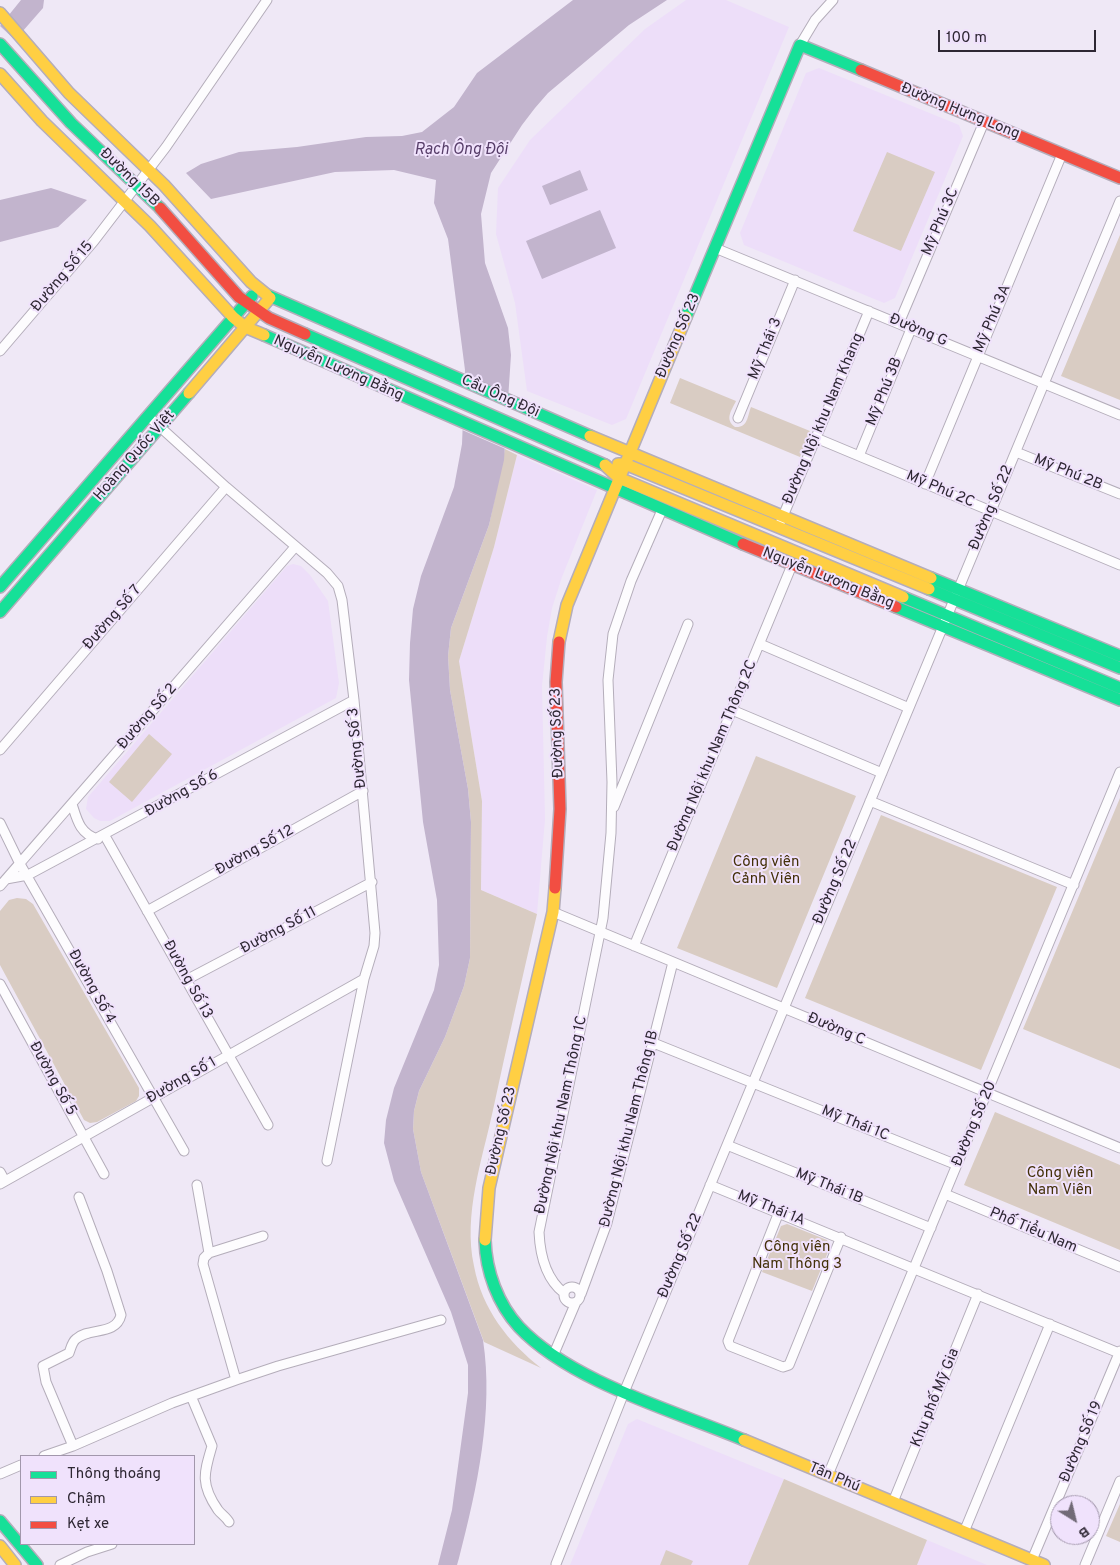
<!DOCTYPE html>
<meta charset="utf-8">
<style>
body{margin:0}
#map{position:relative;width:1120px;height:1565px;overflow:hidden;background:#efe8f6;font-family:Overpass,sans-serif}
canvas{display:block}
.legend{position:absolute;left:20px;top:1455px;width:175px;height:90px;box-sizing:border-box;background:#f0e2fc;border:1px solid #a297ac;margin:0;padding:6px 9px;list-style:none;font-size:15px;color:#2e2733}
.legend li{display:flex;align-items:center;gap:10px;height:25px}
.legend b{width:25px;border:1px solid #a297ac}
.north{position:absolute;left:1050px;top:1495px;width:50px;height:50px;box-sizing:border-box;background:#f0e2fc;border:1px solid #a297ac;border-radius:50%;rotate:144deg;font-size:14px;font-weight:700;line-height:20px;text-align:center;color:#2e2733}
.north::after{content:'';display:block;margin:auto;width:18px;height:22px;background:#726b77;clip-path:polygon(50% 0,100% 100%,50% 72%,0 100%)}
.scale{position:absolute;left:938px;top:30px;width:158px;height:22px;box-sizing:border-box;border:2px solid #2e2733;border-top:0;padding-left:6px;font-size:15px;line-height:18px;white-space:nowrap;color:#2e2733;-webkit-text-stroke:4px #f0e2fc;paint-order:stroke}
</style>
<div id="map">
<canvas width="1120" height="1565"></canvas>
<ul class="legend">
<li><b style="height:6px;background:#16e098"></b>Thông thoáng</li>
<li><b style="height:6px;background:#ffcf43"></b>Chậm</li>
<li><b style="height:6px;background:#f24e42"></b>Kẹt xe</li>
</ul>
<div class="north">B</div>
<div class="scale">100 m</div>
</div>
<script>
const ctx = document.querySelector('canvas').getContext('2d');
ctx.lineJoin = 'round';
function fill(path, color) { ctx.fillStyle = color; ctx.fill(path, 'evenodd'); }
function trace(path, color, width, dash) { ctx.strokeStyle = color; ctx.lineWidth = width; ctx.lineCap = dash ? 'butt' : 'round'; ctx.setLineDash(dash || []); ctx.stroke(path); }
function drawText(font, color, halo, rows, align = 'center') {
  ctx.font = font + ' Overpass,sans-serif'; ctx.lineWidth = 4; ctx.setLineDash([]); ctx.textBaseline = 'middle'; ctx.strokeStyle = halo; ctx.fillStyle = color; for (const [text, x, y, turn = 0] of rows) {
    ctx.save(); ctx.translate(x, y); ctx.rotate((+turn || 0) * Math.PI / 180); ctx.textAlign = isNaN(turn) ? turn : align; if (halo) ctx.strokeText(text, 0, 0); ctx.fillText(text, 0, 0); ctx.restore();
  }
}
const built = new Path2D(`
 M686,0H726L789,27L626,419L612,425L527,391L515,303L496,234L498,188L530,140L645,29Z
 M819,68L959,125L963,136L895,298L884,303L744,245L740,233L806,73Z
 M517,455L597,490L562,577L552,608L547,637L542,686L545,819L537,914L481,890L482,801L459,661L494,547Z
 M293,564L301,566L310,575L328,601L339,683L336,698L110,821H100L94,818L86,809L88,797L287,566Z
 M637,1419L784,1479L748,1565H570L628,1424Z
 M927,1540L987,1565H917Z`);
const green = new Path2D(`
 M887,152L935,172L901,251L853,231Z
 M1120,235V400L1061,376Z
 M680,378L736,401C732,410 724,419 735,427C748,428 747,417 751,407L810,431L800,457L670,403Z
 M505,449L517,455L494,547L459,661L482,801L481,890L537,914C522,979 507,1045 493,1110C482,1161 463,1214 474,1266C482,1309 508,1342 541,1368L484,1342L421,1172L413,1129L414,1111L419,1091L445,1037L464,986L470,958L471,822L468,789L450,690L448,656L451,628L489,525Z
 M149,734L172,754L132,802L109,782Z
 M756,756L856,796L777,988L677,948Z
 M1120,798V1069L1023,1029Z
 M881,815L1057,887L981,1070L805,998Z
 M17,898L26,899L33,904L139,1088V1096L136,1101L97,1122L90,1123L84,1120L0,965V911L9,900Z
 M995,1112L1120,1165V1250L964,1185Z
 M787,1224L827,1240L830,1247L812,1291L762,1272L781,1226Z
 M784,1479L927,1540L917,1565H748Z
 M1120,1504V1542L1106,1536Z
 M666,1550L693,1561L691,1565H660Z`);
const water = new Path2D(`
 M21,0H44L43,8L15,40L0,26Z
 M573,0H667L629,25L548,93L535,108L522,125L491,173L481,214L485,263L508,328L511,355L504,460L489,525L451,628L448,656L450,690L468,789L471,822L470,958L464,986L445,1037L419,1091L414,1111L413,1129L421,1172L483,1340C494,1411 477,1489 459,1558L457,1565H438L452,1510L468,1393V1365L451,1312L394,1181L384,1143L386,1120L394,1088L434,990L439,965L437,900L423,822L409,680L410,643L413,609L421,576L454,487L462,444L465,370L448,239L434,203L436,180L394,170L335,172L211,199L186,173L201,164L239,152L297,147L366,137L402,136L422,132L454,107L477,73Z
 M580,170L588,190L550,205L542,186Z
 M51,188L87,200L58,227L0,242V200Z
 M600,210L616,248L542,279L526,241Z`);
const pier = new Path2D(`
 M463,374L511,394L508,450L460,429Z`);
const street = new Path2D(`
 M800,45L815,20L833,0
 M715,248L1120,415
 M899,323L984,122
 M0,351L94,241L166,147L267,0
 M148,416L226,487L327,573L338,586L342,600L354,700L375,933L374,946L364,979L327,1161
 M738,418L795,280
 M816,438L1120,565
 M1016,452L1120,494
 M859,456L911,329
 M925,484L1062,154
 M781,521L869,311
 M760,644L909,708
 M732,710L882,773
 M0,750L226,487
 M870,801L1074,885
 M72,804C77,820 80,834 98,839
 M614,807L688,624
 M0,823L20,864L184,1151
 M105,836L268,1125
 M6,879L28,875L354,700
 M0,886L295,547
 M147,911L363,791
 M553,912L1120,1148
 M634,946L792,565
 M186,980L372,882
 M0,984L104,1174
 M651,1042L957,1165
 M727,1145L931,1228
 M0,1172L5,1181
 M0,1184L364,979
 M197,1185L209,1253
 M710,1185L1119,1353
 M945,1194L1120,1267
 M779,1212L728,1341L730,1346L783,1367L789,1365L841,1237
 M564 1295a8 8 0 1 1 16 0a8 8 0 1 1-16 0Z
 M564,1293C546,1279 540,1254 539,1232L603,918L611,833L612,782L608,680L613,634L631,581L662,510
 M581,1294L607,1223L673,962
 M553,1356L576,1302
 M236,1380L203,1264L204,1258L209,1253L263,1236
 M191,1396L212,1446C204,1473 200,1484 218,1510C221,1514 226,1517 229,1522
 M73,1446L46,1382L43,1366L69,1353C71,1348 72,1342 76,1339C89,1327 116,1336 121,1315L107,1271L79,1197
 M44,1456L73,1446L172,1403L236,1380L278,1366L441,1320
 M0,1474L21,1465
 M828,1475L1120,772
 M893,1502L978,1294
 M964,1532L1050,1324
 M1032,1560L1120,1351
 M556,1564L625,1390L1120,201
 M60,1565L87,1552L112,1544
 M1085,1565L1120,1481`);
const fast = new Path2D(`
 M0,44L71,123L160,208
 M267,295L590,436
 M686,317L800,45L861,70
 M305,334L605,465
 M264,335L743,544
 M931,578L1120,656
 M0,587L252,296
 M929,589L1120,668
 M903,597L1120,688
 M896,607L1120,700
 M0,612L189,393
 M485,1240C486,1272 498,1304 519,1327C571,1382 675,1411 744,1440
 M0,1521L37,1565`);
const slow = new Path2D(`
 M0,13L69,93L164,185L251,282L267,295
 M0,74L42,121L150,226L233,317L245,327L264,335
 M189,393L270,298
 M590,436L931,578
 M618,464H625L929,589
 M605,465L619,478L903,597
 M559,642L567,605L686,317
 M485,1240L489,1188L553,912L555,888
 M744,1440L1044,1565
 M0,1546L15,1565`);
const jam = new Path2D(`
 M861,70L1120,178
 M160,208L239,297L269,318L305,334
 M743,544L896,607
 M555,888L560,809L556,682L559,642`);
const streetNames = [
 ["Đường Hưng Long",960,112,22],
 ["Đường 15B",129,178,44],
 ["Mỹ Phú 3C",941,222,-67],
 ["Đường Số 15",63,277,-50],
 ["Mỹ Phú 3A",993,319,-67],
 ["Đường G",918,331,23],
 ["Đường Số 23",679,336,-67],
 ["Mỹ Thái 3",766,349,-68],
 ["Nguyễn Lương Bằng",338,369,24],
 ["Mỹ Phú 3B",885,392,-68],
 ["Cầu Ông Đội",500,397,24],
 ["Đường Nội khu Nam Khang",824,419,-67],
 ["Hoàng Quốc Việt",135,456,-49],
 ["Mỹ Phú 2B",1068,473,22],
 ["Mỹ Phú 2C",940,490,23],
 ["Đường Số 22",992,508,-67],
 ["Nguyễn Lương Bằng",828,579,22],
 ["Đường Số 7",113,618,-49],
 ["Đường Số 2",148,717,-49],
 ["Đường Số 23",558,733,-92],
 ["Đường Số 3",358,748,-96],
 ["Đường Nội khu Nam Thông 2C",713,756,-67],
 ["Đường Số 6",182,794,-29],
 ["Đường Số 12",255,851,-29],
 ["Đường Số 22",836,882,-67],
 ["Đường Số 11",279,931,-28],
 ["Đường Số 13",187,980,61],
 ["Đường Số 4",91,987,61],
 ["Đường C",836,1030,23],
 ["Đường Số 5",52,1079,61],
 ["Đường Số 1",182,1081,-30],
 ["Đường Nội khu Nam Thông 1C",562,1115,-78],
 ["Mỹ Thái 1C",855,1124,22],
 ["Đường Số 20",975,1124,-67],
 ["Đường Nội khu Nam Thông 1B",630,1129,-76],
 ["Đường Số 23",502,1131,-77],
 ["Mỹ Thái 1B",829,1187,22],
 ["Mỹ Thái 1A",771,1209,22],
 ["Phố Tiểu Nam",1033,1231,23],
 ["Đường Số 22",681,1256,-67],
 ["Khu phố Mỹ Gia",936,1398,-68],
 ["Đường Số 19",1082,1442,-67],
 ["Tân Phú",834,1478,23]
];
const parkNames = [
 ["Công viên",766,863],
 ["Cảnh Viên",766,880],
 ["Công viên",1060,1174],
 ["Nam Viên",1060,1191],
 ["Công viên",797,1248],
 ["Nam Thông 3",797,1265]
];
const waterNames = [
 ["Rạch Ông Đội",461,151]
];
fill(built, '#eddef9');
fill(green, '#d9ccc3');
fill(water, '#c2b4cd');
fill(pier, '#efe8f6');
trace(street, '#b4adba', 11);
trace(fast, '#b4adba', 14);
trace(slow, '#b4adba', 14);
trace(jam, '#b4adba', 14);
trace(street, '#fdfcfe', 9);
trace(fast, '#16e098', 11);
trace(slow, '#ffcf43', 11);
trace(jam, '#f24e42', 11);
drawText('15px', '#2e2733', '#f0e2fc', streetNames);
drawText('15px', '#433008', '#f0e2fc', parkNames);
drawText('italic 16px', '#573e69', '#f0e2fc', waterNames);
</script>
